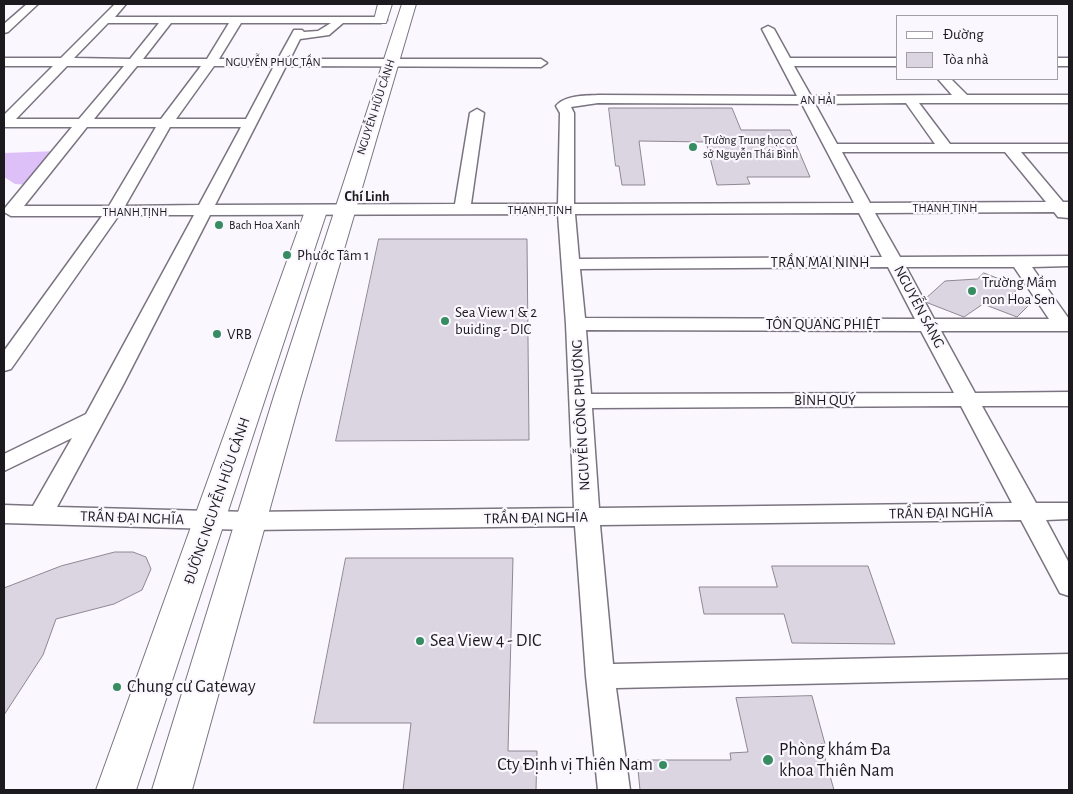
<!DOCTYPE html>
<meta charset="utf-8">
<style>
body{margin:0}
#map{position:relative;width:1073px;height:794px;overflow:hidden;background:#fbf7ff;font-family:"Alegreya Sans",sans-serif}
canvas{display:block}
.frame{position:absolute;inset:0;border:5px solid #1c1a1f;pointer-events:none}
.legend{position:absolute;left:896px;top:15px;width:162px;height:65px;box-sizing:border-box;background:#fbf7ff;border:1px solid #a29fa5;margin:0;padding:6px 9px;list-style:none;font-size:15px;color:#1c1a1f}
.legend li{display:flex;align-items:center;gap:10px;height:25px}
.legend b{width:25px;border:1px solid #a29fa5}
</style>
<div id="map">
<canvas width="1073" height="794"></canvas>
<div class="frame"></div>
<ul class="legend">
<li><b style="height:6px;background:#fff"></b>Đường</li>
<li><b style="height:14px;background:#dbd5e2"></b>Tòa nhà</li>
</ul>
</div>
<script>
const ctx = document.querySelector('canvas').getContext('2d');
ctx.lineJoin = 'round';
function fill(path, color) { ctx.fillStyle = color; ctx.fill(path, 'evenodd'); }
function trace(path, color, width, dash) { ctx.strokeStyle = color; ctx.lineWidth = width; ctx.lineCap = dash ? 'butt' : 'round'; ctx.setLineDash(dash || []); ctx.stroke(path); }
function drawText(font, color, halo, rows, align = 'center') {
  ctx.font = font + ' "Alegreya Sans",sans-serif'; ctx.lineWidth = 4.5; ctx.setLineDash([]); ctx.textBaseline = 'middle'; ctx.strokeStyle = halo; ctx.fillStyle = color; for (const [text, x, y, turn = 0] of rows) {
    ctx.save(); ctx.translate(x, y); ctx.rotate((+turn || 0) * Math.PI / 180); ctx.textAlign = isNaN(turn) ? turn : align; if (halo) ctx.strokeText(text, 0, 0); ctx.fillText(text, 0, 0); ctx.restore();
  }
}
const green = new Path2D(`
 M59,151L29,185L15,184L4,177V153Z`);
const building = new Path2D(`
 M609,108H732L741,130H790L810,177H747L750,184L717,185L706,142L639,141L645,185H622L619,166H616Z
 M379,239H527L529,440L336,441Z
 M984,273L1020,287L1011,295L1031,303L1017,317L983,304L964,317L928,303L925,299L945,281L977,279Z
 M115,552H133L146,557L151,569L142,590L114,604L56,619L43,655L4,715V588L61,566Z
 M346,558H513L508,751H537L536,790H403L411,723H314Z
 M772,566H868L895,644L792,643L784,614H704L699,587H777Z
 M812,696L825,744H821L834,790H640L637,760H731L730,753L748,752L736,698Z`);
const street = new Path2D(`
 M27,4H38L8,32L4,33V24Z
 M115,4H126L115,17H381L387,20L381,23H343L329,35L300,39L290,59H541L547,63L541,67L286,66L215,205L455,204L470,113L477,109L484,113L471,204H558L560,113L556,106C565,95 584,96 598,95L797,96L762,29L768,26L774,29L790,58H897V66H794L811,96L952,95L938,79H951L967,95H1069V103H919L950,144H1069V152H1021L1063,202H1069V218L1058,217L1054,212L875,213L900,257L1069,256V266L1032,267L1069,319V331H941L975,393L1069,392V406H982L1036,503H1069V519L1046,520L1069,563V596L1060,593L1021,520L600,525L613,664L1069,654V678L616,688L630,790H598L586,676L575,526L249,530L4,523V505L33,506L72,438L4,471V454L86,414L194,215H119L11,369L4,371V351L102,216H11L4,212L5,208L72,127H4V115L53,66H4V58H61ZM108,23H159L130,59L74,58ZM171,23H229L207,59H143ZM241,23H331L318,31L304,32L302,30H294L278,59H219ZM67,66H124L79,119H16ZM137,66H201L161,119H94ZM214,66H274L246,119H176ZM598,103L802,104L854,203L574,204V113L571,107ZM906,103L935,144H837L815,104ZM87,127H156L109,206H24ZM170,127H241L199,205L125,206ZM842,152H1005L1046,202L870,203ZM859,213L882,257L579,259L575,214ZM558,214L566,324L574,508L249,512L57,507L123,385L210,215ZM888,267L915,319L585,318L580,269ZM906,267H1014L1049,319H934ZM586,330L921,331L954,393L591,394ZM961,406L1012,503L599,508L592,408Z
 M1057,58H1069V66H1057Z`);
const secondary = new Path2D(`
 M378,4H392L386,23H376L374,20Z
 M402,4H416L301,396L192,790H152L274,396Z
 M316,205L323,207L327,211L136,790H96L305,211L309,207Z`);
const markers = [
 [693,147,5,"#368d62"],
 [219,225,5,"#368d62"],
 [287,255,5,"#368d62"],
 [972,291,5,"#368d62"],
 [445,321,5,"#368d62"],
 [217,334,5,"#368d62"],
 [420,641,5,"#368d62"],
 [117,687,5,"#368d62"],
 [768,760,6,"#368d62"],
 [663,765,5,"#368d62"]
];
const farStreetnames = [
 ["NGUYỄN PHÚC TẦN",273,62],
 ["AN HẢI",818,100],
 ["NGUYỄN HỮU CẢNH",376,107,-72],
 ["THANH TỊNH",945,208],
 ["THANH TỊNH",540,210],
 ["THANH TỊNH",135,212]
];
const farPoinames = [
 ["Trường Trung học cơ",703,140],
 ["sở Nguyễn Thái Bình",703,154],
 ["Bach Hoa Xanh",229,225]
];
const farNeighbourhoodnames = [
 ["Chí Linh",367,197]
];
const poiNames = [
 ["Phước Tâm 1",297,255],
 ["Trường Mầm",982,282],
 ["non Hoa Sen",982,299],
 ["Sea View 1 & 2",455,312],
 ["buiding - DIC",455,329],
 ["VRB",227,334]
];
const streetNames = [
 ["TRẦN MAI NINH",820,262],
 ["NGUYỄN SÁNG",919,307,62],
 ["TÔN QUANG PHIỆT",823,324],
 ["BÌNH QUÝ",825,400],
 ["NGUYỄN CÔNG PHƯƠNG",581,415,-93],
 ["ĐƯỜNG NGUYỄN HỮU CẢNH",217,501,-71],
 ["TRẦN ĐẠI NGHĨA",941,513,-1],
 ["TRẦN ĐẠI NGHĨA",132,518,2],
 ["TRẦN ĐẠI NGHĨA",536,518,-1]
];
const nearPoinames = [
 ["Sea View 4 - DIC",430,641],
 ["Chung cư Gateway",127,687],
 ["Phòng khám Đa",779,750],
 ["khoa Thiên Nam",779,771],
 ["Cty Định vị Thiên Nam",653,765,"right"]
];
fill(green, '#dec0f9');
fill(building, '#dbd5e2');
trace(building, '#8d8793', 1);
trace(street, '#7a7480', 3);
trace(secondary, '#7a7480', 2);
fill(street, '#fff');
fill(secondary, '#fff');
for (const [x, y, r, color] of markers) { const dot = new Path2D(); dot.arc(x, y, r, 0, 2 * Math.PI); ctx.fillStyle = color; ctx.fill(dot); trace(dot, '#fbf7ff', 2); }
drawText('12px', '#1c1a1f', '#fbf7ff', farStreetnames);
drawText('12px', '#1c1a1f', '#fbf7ff', farPoinames, 'left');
drawText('bold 14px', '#1c1a1f', '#fbf7ff', farNeighbourhoodnames);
drawText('15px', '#1c1a1f', '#fbf7ff', poiNames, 'left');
drawText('15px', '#1c1a1f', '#fbf7ff', streetNames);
drawText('18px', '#1c1a1f', '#fbf7ff', nearPoinames, 'left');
</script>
